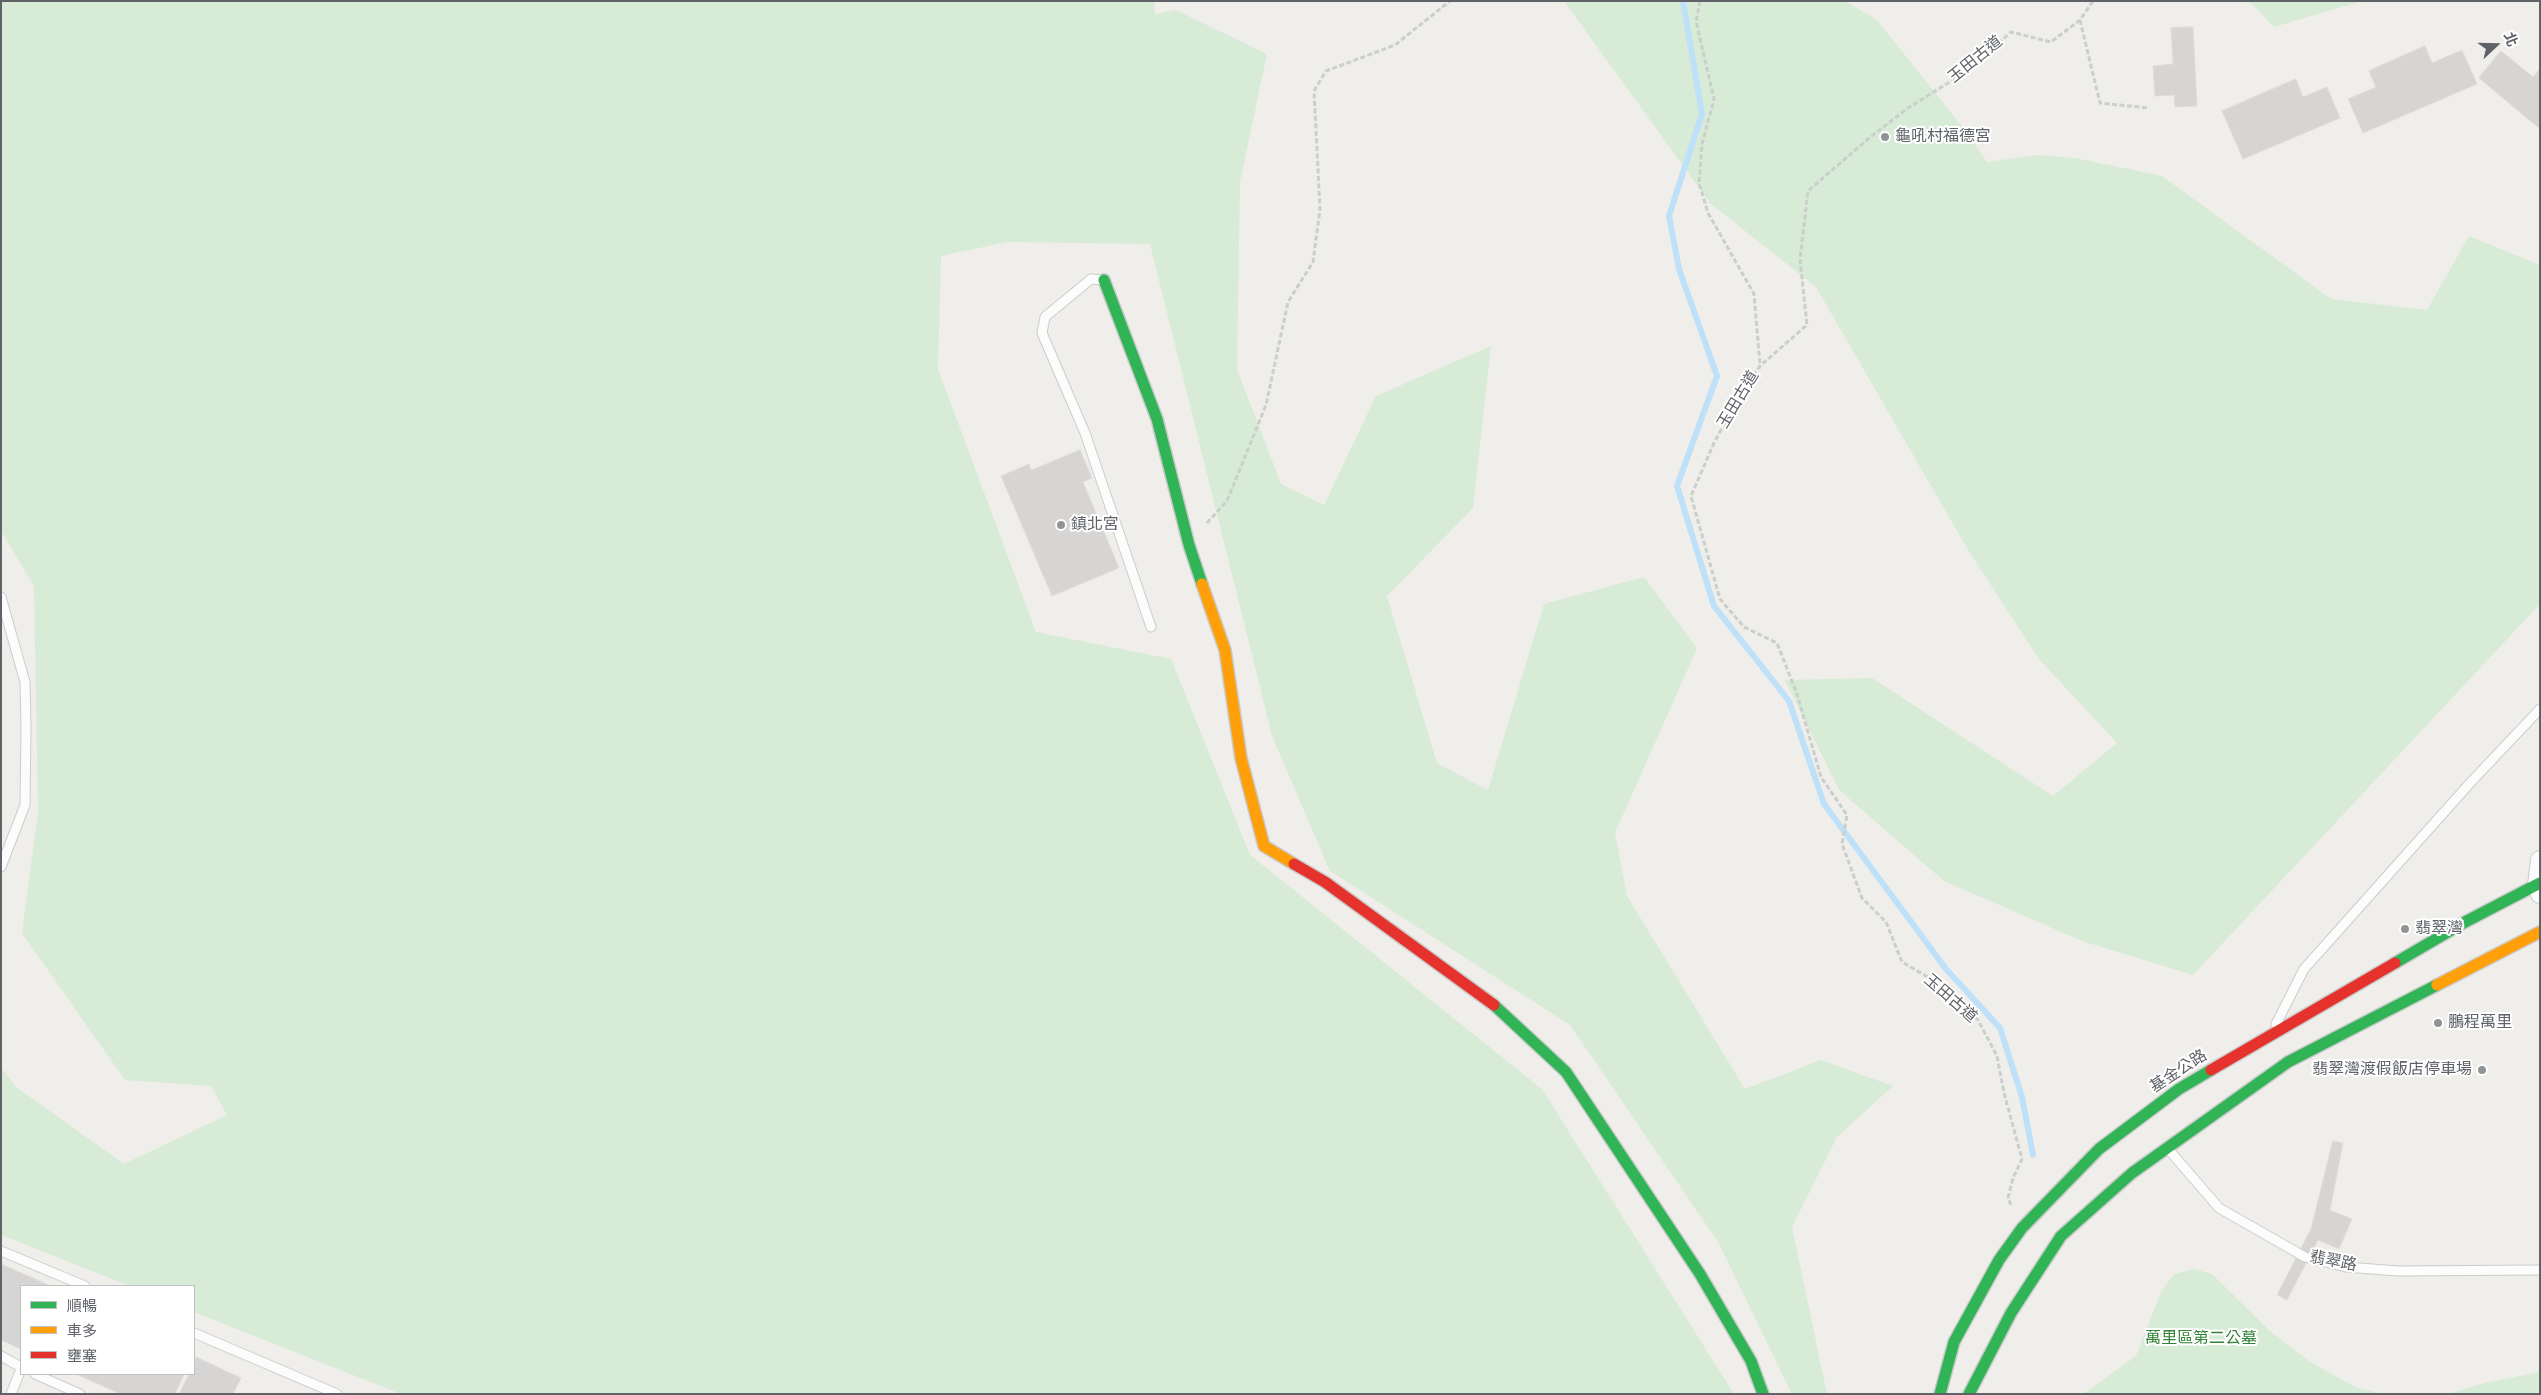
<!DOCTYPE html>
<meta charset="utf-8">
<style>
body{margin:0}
#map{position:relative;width:2541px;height:1395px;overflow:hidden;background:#efeeea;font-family:"Nunito Sans","Noto Sans TC",sans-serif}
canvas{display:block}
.frame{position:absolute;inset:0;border:2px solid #5f6368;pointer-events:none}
.legend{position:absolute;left:20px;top:1285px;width:175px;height:90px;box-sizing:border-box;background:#fff;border:1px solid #bfc1c3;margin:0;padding:6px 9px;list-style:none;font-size:15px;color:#5f6368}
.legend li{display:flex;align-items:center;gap:10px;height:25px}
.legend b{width:25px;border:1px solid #bfc1c3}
.north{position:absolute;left:2471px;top:20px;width:50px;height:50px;-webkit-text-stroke:4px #fff;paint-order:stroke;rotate:69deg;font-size:14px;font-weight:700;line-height:20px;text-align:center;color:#5f6368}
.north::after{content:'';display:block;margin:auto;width:18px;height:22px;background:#5f6368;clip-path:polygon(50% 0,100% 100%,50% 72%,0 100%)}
</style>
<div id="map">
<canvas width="2541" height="1395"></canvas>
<div class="frame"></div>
<ul class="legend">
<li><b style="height:6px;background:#30b455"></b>順暢</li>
<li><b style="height:6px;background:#ff9f0a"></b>車多</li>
<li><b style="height:6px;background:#e5322d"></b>壅塞</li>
</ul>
<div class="north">北</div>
</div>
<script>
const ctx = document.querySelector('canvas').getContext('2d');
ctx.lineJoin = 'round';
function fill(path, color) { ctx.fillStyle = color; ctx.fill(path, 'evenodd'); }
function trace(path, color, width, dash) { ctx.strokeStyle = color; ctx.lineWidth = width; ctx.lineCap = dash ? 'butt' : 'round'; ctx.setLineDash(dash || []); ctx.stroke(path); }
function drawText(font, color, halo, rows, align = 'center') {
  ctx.font = font + ' "Nunito Sans","Noto Sans TC",sans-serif'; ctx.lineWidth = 4; ctx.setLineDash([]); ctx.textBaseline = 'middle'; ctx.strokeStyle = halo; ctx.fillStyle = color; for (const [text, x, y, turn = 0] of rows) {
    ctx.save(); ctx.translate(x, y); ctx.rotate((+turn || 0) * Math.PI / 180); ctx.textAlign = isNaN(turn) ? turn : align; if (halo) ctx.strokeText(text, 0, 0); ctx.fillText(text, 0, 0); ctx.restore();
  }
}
const green = new Path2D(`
 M1,1H1154L1155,14L1176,10L1267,54L1240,182L1237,369L1281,484L1324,505L1376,396L1491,346L1473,508L1387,596L1437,763L1488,790L1544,604L1644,577L1697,648L1615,833L1627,896L1745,1089L1821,1060L1893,1086L1837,1137L1792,1227L1827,1394H1792L1718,1242L1570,1025L1330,871L1272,736L1150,244L1007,242L941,256L938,369L1036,632L1171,659L1250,855L1542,1089L1734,1394H401L194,1312V1286H130L1,1235V1068L16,1087L124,1164L227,1115L211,1086L125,1080L22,933L38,812L34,586L1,531Z
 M1564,1H1845L1877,20L1961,125L1987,162L2037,155L2075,158L2162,176L2331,299L2427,310L2469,236L2540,265V604L2193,975L2082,941L1944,881L1839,790L1785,680L1872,678L2053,796L2117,743L2039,659L1968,550L1816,287L1710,203Z
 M2249,1H2362L2274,27Z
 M2194,1269L2212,1274L2269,1330L2310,1362L2357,1388L2383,1394H2083L2136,1356L2161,1292L2174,1274Z
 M2540,1372V1394H2448L2485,1383Z`);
const stream = new Path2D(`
 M1683,1L1702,114L1669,216L1679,269L1717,376L1677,486L1714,606L1789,701L1824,804L1946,969L2000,1028L2022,1097L2033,1155`);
const building = new Path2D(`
 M2193,27L2197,106L2175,107L2174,95L2155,96L2153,66L2173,64L2171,28Z
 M2425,46L2432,63L2462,50L2477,84L2363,133L2348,99L2376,87L2369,71Z
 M2501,51L2533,77L2540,69V129L2479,78Z
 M2296,79L2303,97L2327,87L2340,118L2243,159L2222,111Z
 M1080,450L1092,478L1083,482L1119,568L1052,596L1001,476L1029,464L1031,470Z
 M2333,1141L2343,1143L2330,1210L2352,1219L2339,1249L2318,1240L2287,1300L2277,1295L2311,1229Z
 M1,1264L51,1286H21V1349L1,1340Z
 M196,1357L241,1378L233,1394H179L189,1374H194Z
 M76,1374H184L175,1394H121Z`);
const path = new Path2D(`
 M1700,1L1696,21L1714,99L1702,144L1699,183L1708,213L1754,294L1760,365
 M2080,20L2100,103L2148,108
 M1207,523L1227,501L1266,405L1288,302L1313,262L1320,209L1314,91L1326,71L1395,45L1450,1
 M2011,1205L2008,1198L2013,1178L2022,1159L2004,1093L1997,1056L1978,1020L1933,980L1902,962L1886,922L1862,898L1842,844L1847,815L1821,777L1797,694L1777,643L1744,627L1720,599L1691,496L1714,443L1742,391L1760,366L1807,325L1800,259L1808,191L1868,139L1908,108L1964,73L2011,32L2051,42L2080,20L2093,1`);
const lane = new Path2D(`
 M1104,280L1091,279L1045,317L1042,333L1085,433L1151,627
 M1,597L25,682L26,726L25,805L1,867
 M2276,1024L2304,969L2471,782L2540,709
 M2169,1150L2219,1208L2305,1257L2346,1267L2398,1271L2540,1270
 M1,1251L85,1286
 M194,1333L337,1394
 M1,1356L21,1367
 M35,1374L80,1394
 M11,1394L21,1369`);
const street = new Path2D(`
 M2540,894L2537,885L2540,860`);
const fast = new Path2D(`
 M1104,280L1157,419L1189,545L1202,584
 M2395,963L2465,922L2540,883
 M1494,1005L1566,1072L1700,1274L1751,1361L1763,1394
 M1940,1394L1954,1342L1999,1260L2022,1228L2099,1149L2179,1089L2211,1070
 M1969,1394L2011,1313L2061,1236L2132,1173L2288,1062L2437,985`);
const slow = new Path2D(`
 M1202,584L1225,650L1241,758L1264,846L1294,864
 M2437,985L2540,932`);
const jam = new Path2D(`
 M1294,864L1325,882L1494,1005
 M2211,1070L2395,963`);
const markers = [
 [1885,137,5,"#919496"],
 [1061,525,5,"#919496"],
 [2405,929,5,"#919496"],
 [2438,1023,5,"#919496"],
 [2482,1070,5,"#919496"]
];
const streetNames = [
 ["玉田古道",1976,60,-39],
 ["玉田古道",1739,400,-59],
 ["玉田古道",1950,999,41],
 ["基金公路",2179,1072,-33],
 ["翡翠路",2333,1262,11]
];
const poiNames = [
 ["龜吼村福德宮",1895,137],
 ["鎮北宮",1071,525],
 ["翡翠灣",2415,929],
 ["鵬程萬里",2448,1023],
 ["翡翠灣渡假飯店停車場",2472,1070,"right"]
];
const parkNames = [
 ["萬里區第二公墓",2201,1339]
];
fill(green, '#d8ebd6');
trace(stream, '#bfe0f9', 6);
fill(building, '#d6d5d3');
trace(building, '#deddd9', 1);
trace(lane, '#cbcccc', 11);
trace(street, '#cbcccc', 20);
trace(fast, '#cacacb', 14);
trace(slow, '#cacacb', 14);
trace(jam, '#cacacb', 14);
trace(path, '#cacfcc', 3, [5, 2.5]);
trace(lane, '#fdfcfc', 9);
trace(street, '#fdfcfc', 18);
trace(fast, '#30b455', 11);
trace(slow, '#ff9f0a', 11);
trace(jam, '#e5322d', 11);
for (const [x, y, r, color] of markers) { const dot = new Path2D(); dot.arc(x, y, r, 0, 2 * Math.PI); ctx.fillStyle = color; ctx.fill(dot); trace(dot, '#fff', 2); }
drawText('16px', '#5f6368', '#fff', streetNames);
drawText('16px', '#5f6368', '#fff', poiNames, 'left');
drawText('16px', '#348238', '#fff', parkNames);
</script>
